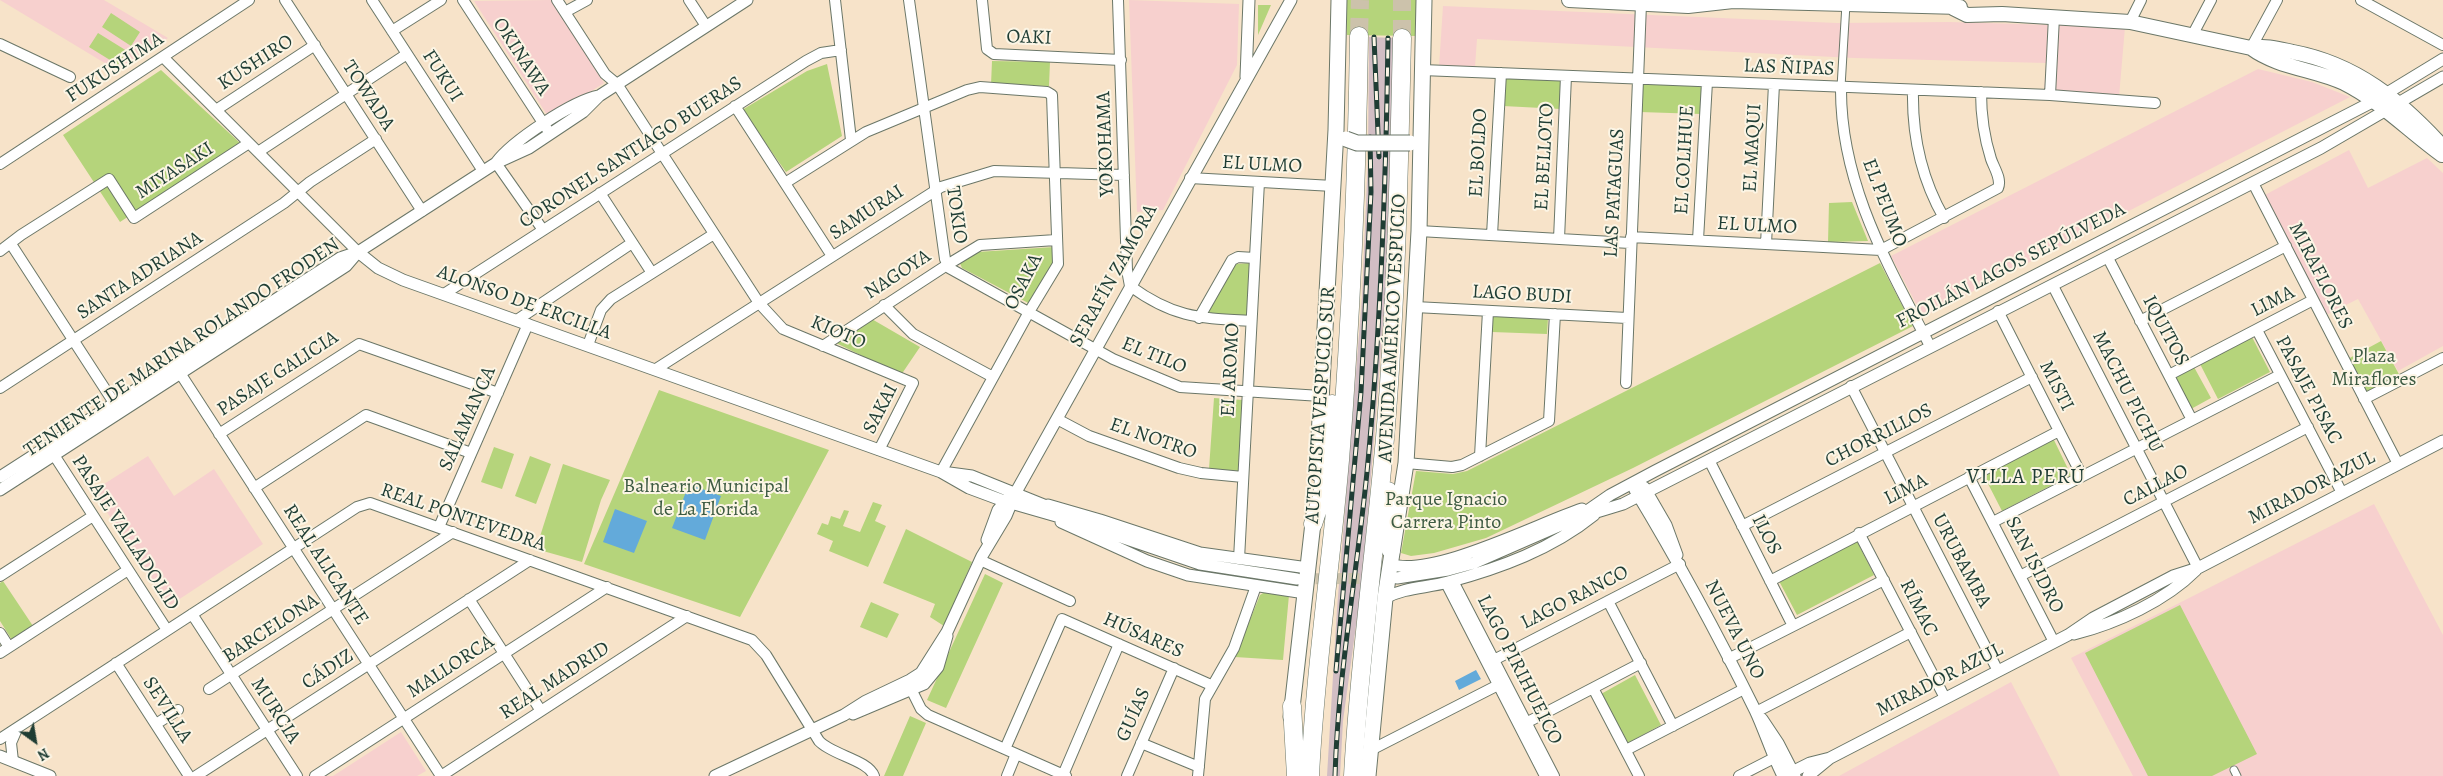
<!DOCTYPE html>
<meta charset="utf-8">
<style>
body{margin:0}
#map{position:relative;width:2443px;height:776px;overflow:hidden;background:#f7e3c9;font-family:Alegreya,serif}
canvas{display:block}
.north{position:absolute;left:10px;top:716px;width:50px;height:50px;-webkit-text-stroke:4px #fcf5e5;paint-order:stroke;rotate:148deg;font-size:14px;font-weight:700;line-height:20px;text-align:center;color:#1f3d34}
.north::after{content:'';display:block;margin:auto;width:18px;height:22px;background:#1f3d34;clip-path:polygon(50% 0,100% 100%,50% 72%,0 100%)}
</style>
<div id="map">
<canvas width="2443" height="776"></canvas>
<div class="north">N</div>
</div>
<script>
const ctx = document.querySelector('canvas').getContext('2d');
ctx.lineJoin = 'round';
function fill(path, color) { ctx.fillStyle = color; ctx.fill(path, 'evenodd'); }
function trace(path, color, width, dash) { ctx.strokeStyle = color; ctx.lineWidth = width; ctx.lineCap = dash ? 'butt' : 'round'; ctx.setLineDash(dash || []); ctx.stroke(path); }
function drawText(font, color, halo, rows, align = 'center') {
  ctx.font = font + ' Alegreya,serif'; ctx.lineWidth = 4; ctx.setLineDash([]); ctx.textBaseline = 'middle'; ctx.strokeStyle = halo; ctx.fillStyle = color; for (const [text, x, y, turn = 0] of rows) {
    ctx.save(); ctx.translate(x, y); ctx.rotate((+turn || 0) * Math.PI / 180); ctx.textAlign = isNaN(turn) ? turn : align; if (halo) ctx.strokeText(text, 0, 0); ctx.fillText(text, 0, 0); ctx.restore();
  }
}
const built = new Path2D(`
 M0,0H104L168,38L118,71Z
 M551,0L604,83L549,118L474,1Z
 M1129,0L1239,4L1237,65L1163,210L1137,212Z
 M1443,6L1837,23L1949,22L2125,27L2119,97L2044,90L2046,63L1854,58L1477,39L1475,67H1439Z
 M2258,69L2312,82L2350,97L1923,317L1891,256Z
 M2349,150L2368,188L2427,158L2443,173V346L2398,371L2358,299L2324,316L2263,196Z
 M148,456L174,496L214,469L263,544L169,606L93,491Z
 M2374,504L2443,635V776H2133L2071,658Z
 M2011,682L2060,776H1839Z
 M401,732L426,771L417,776H333Z`);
const industrial = new Path2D(`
 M1369,37L1394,38L1385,297L1369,502L1361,589L1343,721L1340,776H1327L1337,609L1362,297L1368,157Z`);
const green = new Path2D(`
 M1347,0H1417L1416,36L1347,35Z
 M1258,5H1271L1258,35Z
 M111,13L140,32L131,46L102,27Z
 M98,33L127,51L118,65L89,47Z
 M992,61L1050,62L1049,86L991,85Z
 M827,64L842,136L786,172L742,110L807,71Z
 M161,70L240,143L120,222L63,135Z
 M1505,78L1563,79L1561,109L1503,106Z
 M1642,82L1701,85L1704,88L1701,114L1640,112Z
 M1852,202L1868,241L1828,242L1829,203Z
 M1054,247V262L1032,305L962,268L959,261L977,252Z
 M1251,263L1247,319L1204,313L1236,264Z
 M1880,263L1913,326L1633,468L1486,538L1434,553L1411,556L1401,553L1416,471L1453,474L1467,471Z
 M1492,316L1548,318L1547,334L1492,332Z
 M870,318L920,347L901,375L832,341Z
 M2252,337L2270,372L2218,399L2200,364Z
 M2381,341L2401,378L2365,397L2346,360Z
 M2194,367L2211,398L2191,409L2174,378Z
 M659,390L829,450L740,617L584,564Z
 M1214,398L1243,400L1238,471L1209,469Z
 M2053,438L2071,475L2002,511L1983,474Z
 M494,447L514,454L502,489L481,482Z
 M530,456L551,464L536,504L515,496Z
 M563,464L610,480L601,500L582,562L536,549Z
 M873,502L882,505L875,521L886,526L868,567L829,551L833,541L817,534L822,523L828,525L831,516L840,519L844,510L849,511L843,526L860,532Z
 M906,529L972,562L944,626L930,617L935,604L883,583Z
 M1857,541L1874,575L1797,615L1779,581Z
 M985,574L1003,583L946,708L927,700Z
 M3,581L33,626L12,640L0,621V583Z
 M1265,592L1289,595L1283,660L1235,657L1260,595Z
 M871,602L899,614L887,638L860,627Z
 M2180,605L2257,754L2212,776H2148L2085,653Z
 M1635,675L1661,725L1628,743L1601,694Z
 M910,716L926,723L903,776H884Z`);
const water = new Path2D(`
 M689,484L721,496L705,540L672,528Z
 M615,509L647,521L634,553L603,542Z
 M1476,670L1481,679L1459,690L1455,681Z`);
const tertiaryTunnel = new Path2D(`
 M1299,579L1396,578`);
const motorwayTunnel = new Path2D(`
 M1359,36L1360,0
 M1402,38V0`);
const pedestrian = new Path2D(`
 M1841,87L1846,4
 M2234,770L2237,776`);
const minor = new Path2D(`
 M285,0L422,211
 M372,0L483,171
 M463,0L547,129
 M557,0L605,74L617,84L759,303L783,329L913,383L879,450
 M689,0L706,26
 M835,0L851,140
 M909,0L945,259L949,268L1113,359L1180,387L1321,396
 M982,0L987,49L994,54L1121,60
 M1118,0L1127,270L1130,286C1174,318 1199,318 1251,321
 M2361,0L2443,45
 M565,12L587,0
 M2130,22L2141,0
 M392,31L441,0
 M2193,34L2211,0
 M0,44L70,77
 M2251,48L2277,0
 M163,57L358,252
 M1422,70L2050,95L2155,103
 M1841,87C1840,183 1887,263 1930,346
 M1913,90C1912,136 1921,178 1944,218
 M2050,95L2054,17
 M735,106L832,256
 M216,110L315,45
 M258,152L407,54
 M496,163L543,230
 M0,164L249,0
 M1190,178L1333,186
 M785,183L866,132L967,90L980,87L1047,92L1052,95L1058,264L1029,312L941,472
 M2253,183L2398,464
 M600,193L652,273
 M1419,231L1630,243
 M1492,235L1501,73
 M1631,237L1881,250L1998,188C2002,179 1994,168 1991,159C1984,137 1981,115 1981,92
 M1559,239L1566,76
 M1698,240L1707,82
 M11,244L118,409
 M1766,244L1774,84
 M0,251L21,235L109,179L134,218L249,143
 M2108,258L2192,420
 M2053,286L2198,568
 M444,294L806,61L821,53L841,50
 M884,305L913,334L993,377
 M1415,307L1627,318
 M1998,311L2082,476
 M1199,318L1232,260L1238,257L1255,258
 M517,320L632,243
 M2140,321L2286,246
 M2257,330L2342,493
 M588,345L601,310L611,299L714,234
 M823,346L947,265L980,245L1056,240
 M656,369L941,187L994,171L1124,175
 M180,373L441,776
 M2169,375L2313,300
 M1626,383L1641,4
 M1851,386L1998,671
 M0,388L284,203L310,182L376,139
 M2364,399L2443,358
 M1057,419L1089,436L1179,468L1201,473L1243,477
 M219,434L359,344L498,393
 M54,455L167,630
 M1480,456L1488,311
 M1709,460L1793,626
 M1406,463L1452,467L1462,465L1549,421L1555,314
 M1969,477L2054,642
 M254,488L366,415L471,453
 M1993,522L2280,375
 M1742,526L2032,377
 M439,527L528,324
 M1859,533L1945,698
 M1239,559L1259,182
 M980,560L1070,601
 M0,576L93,516
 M2020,576L2308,427
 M1453,581L1554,776
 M1770,581L2059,431
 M1446,583L1545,776
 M469,599L541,711
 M1608,601L1673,726
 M192,614L297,776
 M0,633L9,647
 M0,653L128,570
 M1728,659L1884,580
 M116,663L189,776
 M1488,663L1680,564
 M908,683L921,709L928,715L1066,776
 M1593,688L1639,776
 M209,689L453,532
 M1756,712L1911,632
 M156,724L178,710
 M1522,725L1641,663
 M0,739L357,507L370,503L752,640L766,655L819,741C832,755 868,760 874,776
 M1141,743L1199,767
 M1005,749L1062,619L1211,685
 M1626,750L1744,689
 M1369,751L1504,682
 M13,761L11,743L17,729
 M1063,775L1119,644
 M196,776L530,560
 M315,776L607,587
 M441,776L687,616
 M1007,776L1016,754
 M1127,776L1174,668
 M1198,776L1205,699L1234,648L1256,586
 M1739,776L1774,758`);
const tertiary = new Path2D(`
 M1246,77L1249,0
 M496,163C512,141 573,101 599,96
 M358,252L378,268L403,280L941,472L969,488L1004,501L1077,522L1200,564L1297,579
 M942,472L972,476L1054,509
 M0,477L340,258L358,252
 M1644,487L1666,525L1677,555
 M0,490L346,266L358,252L496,163L529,148L583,112L599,96L747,0
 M1635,490C1678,561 1718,635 1755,710C1765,731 1772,755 1783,776
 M1048,505L1100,520L1200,553L1308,568
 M1584,513L1610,495L1655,471L2374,101L2443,59
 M1061,522L1147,561L1188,575L1305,593
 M987,540L998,510L1009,497
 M1390,564C1431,579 1539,523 1582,509
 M1397,578L1448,570L1474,563L1577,518L1623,504L2321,148L2443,77
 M1385,598C1405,587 1427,588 1448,582C1500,568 1552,549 1594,515
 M2074,634C2117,623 2165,601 2196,570
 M853,714L924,684L938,667L947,636
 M1762,719L1778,743L1795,776
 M0,756L50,776
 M1788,774L1810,763L1830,758
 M715,776L844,715L866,701L910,680L921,673L947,632L982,556L1006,516L1016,492L1291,0
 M1808,776L1830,758L2068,635L2093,618L2173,576L2198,568L2443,441`);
const secondary = new Path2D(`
 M1569,0L1688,6L1733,1L1960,7
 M1953,8L1967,15L2002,14L2130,22L2251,48C2266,45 2279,49 2293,52C2356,64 2400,100 2443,147
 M2251,48C2278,68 2314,69 2344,83C2380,101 2410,132 2442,155`);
const primary = new Path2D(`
 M1317,473L1336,130L1339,0
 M1291,717L1314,514
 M1368,776L1385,598L1406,463L1419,231L1424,0`);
const motorway = new Path2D(`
 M1388,491L1391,550
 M1313,524L1322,496L1332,404
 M1292,706L1296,776
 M1310,776C1315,670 1331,565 1340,460C1351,319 1357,178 1359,36
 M1353,776C1359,663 1375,551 1385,438C1396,305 1399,172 1402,38`);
const rail = new Path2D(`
 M1374,37L1379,157
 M1336,671L1361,392L1371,192L1370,137
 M1335,776C1338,674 1357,573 1367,472C1381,327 1386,183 1388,38`);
const primaryBridge = new Path2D(`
 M1346,139L1357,143H1410`);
const streetNames = [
 ["OAKI",1029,38,2],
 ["OKINAWA",521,57,57],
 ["KUSHIRO",256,63,-33],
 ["FUKUSHIMA",115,68,-33],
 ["LAS ÑIPAS",1789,68,2],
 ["FUKUI",442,76,57],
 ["TOWADA",368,96,57],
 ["YOKOHAMA",1106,144,-92],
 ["EL MAQUI",1753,148,-87],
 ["CORONEL SANTIAGO BUERAS",631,153,-33],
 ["EL BOLDO",1479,153,-87],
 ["EL BELLOTO",1545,157,-87],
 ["EL COLIHUE",1685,160,-87],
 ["EL ULMO",1262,165,3],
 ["MIYASAKI",175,171,-33],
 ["LAS PATAGUAS",1615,193,-87],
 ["EL PEUMO",1884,203,69],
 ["SAMURAI",867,213,-33],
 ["TOKIO",956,215,82],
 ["EL ULMO",1757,226,3],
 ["FROILÁN LAGOS SEPÚLVEDA",2011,266,-27],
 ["NAGOYA",898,275,-33],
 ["SANTA ADRIANA",140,276,-33],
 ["SERAFÍN ZAMORA",1114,276,-61],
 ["MIRAFLORES",2320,276,63],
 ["OSAKA",1024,282,-63],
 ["LAGO BUDI",1522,295,3],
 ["LIMA",2273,302,-27],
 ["ALONSO DE ERCILLA",524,303,20],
 ["AVENIDA AMÉRICO VESPUCIO",1393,328,-87],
 ["IQUITOS",2165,331,62],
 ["KIOTO",838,333,23],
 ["TENIENTE DE MARINA ROLANDO FRODEN",182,348,-34],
 ["EL TILO",1154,356,22],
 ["EL AROMO",1231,370,-87],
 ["PASAJE GALICIA",278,374,-33],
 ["MISTI",2056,386,63],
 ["PASAJE PISAC",2308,390,62],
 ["MACHU PICHU",2127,392,63],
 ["AUTOPISTA VESPUCIO SUR",1321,405,-86],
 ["SAKAI",881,409,-63],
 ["SALAMANCA",468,419,-66],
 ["CHORRILLOS",1879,436,-27],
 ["EL NOTRO",1153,439,19],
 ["CALLAO",2156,486,-27],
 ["MIRADOR AZUL",2312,488,-27],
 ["LIMA",1906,490,-27],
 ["REAL PONTEVEDRA",463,518,19],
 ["PASAJE VALLADOLID",125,533,57],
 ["ILOS",1766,535,63],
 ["URUBAMBA",1961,561,62],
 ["REAL ALICANTE",325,565,57],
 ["SAN ISIDRO",2034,565,63],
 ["LAGO RANCO",1575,598,-27],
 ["RÍMAC",1918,608,63],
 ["BARCELONA",271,629,-33],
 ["NUEVA UNO",1734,630,63],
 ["HÚSARES",1143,636,24],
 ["MALLORCA",451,667,-33],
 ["CÁDIZ",328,670,-33],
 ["LAGO PIRIHUEICO",1519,670,63],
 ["MIRADOR AZUL",1940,680,-27],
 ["REAL MADRID",555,681,-33],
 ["SEVILLA",167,710,57],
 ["MURCIA",275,711,57],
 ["GUÍAS",1134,715,-66]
];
const parkNames = [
 ["Plaza",2374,357],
 ["Miraflores",2374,380],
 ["Balneario Municipal",706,487],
 ["de La Florida",706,510],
 ["Parque Ignacio",1446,500],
 ["Carrera Pinto",1446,523]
];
const neighbourhoodNames = [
 ["VILLA PERÚ",2026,478]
];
fill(built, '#f7d0ce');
fill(industrial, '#d2bec4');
fill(green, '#b5d47b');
fill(water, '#63aada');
trace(tertiaryTunnel, '#ccc2ab', 11, [11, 5.5]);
trace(motorwayTunnel, '#ccc2ab', 18, [18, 9]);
trace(pedestrian, '#6b7768', 9);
trace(minor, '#6b7768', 12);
trace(tertiary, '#6b7768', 13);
trace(secondary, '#6b7768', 16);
trace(primary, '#6b7768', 17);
trace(motorway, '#6b7768', 19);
trace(pedestrian, '#fff', 7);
trace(minor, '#fff', 10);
trace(tertiary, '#fff', 11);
trace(secondary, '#fff', 14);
trace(primary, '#fff', 15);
trace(motorway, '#fff', 18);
trace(rail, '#1f3d34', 5);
trace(rail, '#fcf5e5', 3, [9]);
trace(primaryBridge, '#6b7768', 17, []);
trace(primaryBridge, '#fff', 15);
drawText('20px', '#1f3d34', '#fcf5e5', streetNames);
drawText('20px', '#3d5b42', '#fcf5e5', parkNames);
ctx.letterSpacing = '1px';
drawText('21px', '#1f3d34', '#fcf5e5', neighbourhoodNames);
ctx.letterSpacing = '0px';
</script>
